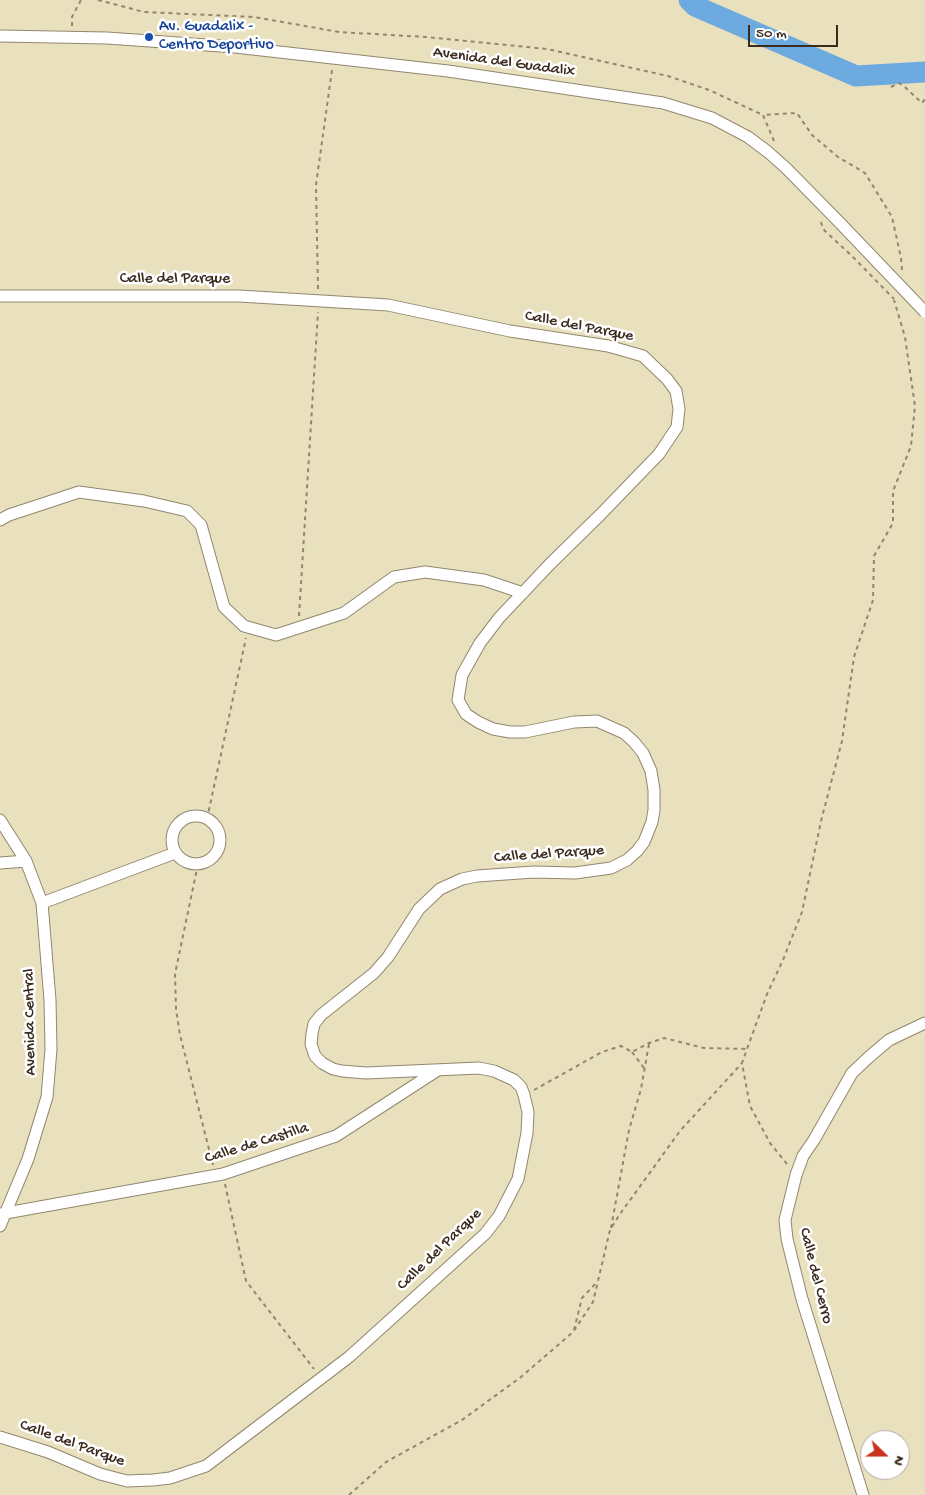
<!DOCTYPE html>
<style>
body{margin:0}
#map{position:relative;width:925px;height:1495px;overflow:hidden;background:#e9e1be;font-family:"Gochi Hand",sans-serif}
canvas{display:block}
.north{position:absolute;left:860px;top:1430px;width:50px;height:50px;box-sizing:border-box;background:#fff;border:1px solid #b1aaa5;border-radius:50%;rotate:112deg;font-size:14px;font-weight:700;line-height:20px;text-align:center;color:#3b2a1e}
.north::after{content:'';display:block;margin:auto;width:18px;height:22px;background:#c8321e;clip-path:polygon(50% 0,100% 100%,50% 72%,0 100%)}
.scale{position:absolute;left:748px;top:25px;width:90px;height:22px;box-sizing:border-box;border:2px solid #3b2a1e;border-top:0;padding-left:6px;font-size:15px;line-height:18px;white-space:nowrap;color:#3b2a1e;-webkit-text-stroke:4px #fff;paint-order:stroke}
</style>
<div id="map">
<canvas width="925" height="1495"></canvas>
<div class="north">N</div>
<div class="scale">50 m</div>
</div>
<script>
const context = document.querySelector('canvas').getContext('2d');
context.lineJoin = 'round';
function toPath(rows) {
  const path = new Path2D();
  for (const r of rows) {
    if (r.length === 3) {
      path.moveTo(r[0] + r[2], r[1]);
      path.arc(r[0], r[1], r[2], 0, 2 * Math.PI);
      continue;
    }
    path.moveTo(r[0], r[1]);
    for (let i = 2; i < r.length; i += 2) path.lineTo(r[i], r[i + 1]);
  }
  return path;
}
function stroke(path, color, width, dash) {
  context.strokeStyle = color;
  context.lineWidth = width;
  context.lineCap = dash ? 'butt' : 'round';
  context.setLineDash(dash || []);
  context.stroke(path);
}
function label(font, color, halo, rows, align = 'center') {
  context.font = font + ' "Gochi Hand",sans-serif';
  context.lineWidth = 5;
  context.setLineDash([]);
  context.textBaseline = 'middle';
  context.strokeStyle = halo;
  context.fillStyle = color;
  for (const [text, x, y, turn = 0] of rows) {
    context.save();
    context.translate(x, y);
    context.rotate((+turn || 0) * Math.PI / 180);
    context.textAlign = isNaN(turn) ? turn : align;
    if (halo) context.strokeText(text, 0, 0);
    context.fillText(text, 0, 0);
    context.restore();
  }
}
const river = toPath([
 [689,0,695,6,856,76,925,72]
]);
const path = toPath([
 [98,0,144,12,254,17,339,32,426,37,547,49,668,76,709,90,763,115],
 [72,26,72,17,81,0],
 [891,87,899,83,906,88,922,103,925,99],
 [774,141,763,115,797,113,812,135,838,157,865,173,892,217,901,258,902,270],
 [821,222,823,229,854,258,894,299],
 [318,289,316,185,332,70],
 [299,616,318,312],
 [207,819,246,638],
 [198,864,175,974,176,1009,180,1035,213,1165],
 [632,1052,644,1068],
 [534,1090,602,1052,621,1046,632,1052,649,1043,664,1038,704,1048,747,1049],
 [787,1164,770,1143,750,1106,742,1063,767,994,783,960,802,912,821,821,842,741,854,657,873,600,874,556,893,523,893,491,911,446,915,406,905,337,894,300],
 [225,1184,246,1281,314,1369],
 [611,1228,629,1130,641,1089,649,1044],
 [574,1330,582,1298,597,1282],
 [349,1495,386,1462,462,1420,521,1377,573,1332,593,1302,610,1230,620,1214,680,1131,742,1063]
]);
const street = toPath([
 [0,36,107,38,235,47,448,71,663,103,712,118,748,137,768,152,786,168,841,224],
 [0,296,239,296,388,305,510,331,608,346,643,356,667,379,676,391,679,409,677,427,659,454,600,515,550,564,499,618,480,643,462,675,458,700,466,714,478,722,493,729,510,732,525,732,574,722,597,721,624,733,634,742,643,753,651,771,654,790,654,810,652,822,644,842,637,851,627,860,611,868,575,873,534,872,477,876,462,879,440,889,419,909,388,957,374,973,321,1015,314,1024,312,1034,311,1044,315,1056,322,1063,333,1069,342,1071,366,1073,479,1068,494,1071,514,1080,521,1087,524,1095,528,1112,527,1133,518,1179,499,1216,485,1234,349,1357,206,1466,170,1478,153,1480,127,1481,100,1474,48,1452,0,1437],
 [0,520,9,515,79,492,144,501,187,511,201,525,224,607,244,626,276,635,344,613,394,577,425,572,484,580,523,593],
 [196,840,24],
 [0,820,26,861,42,903,50,1000,51,1049,47,1097,28,1159,0,1226],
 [0,863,26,861],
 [42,903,175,853],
 [0,1214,223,1174,336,1136,438,1070],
 [863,1495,802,1299,787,1239,785,1220,796,1175,803,1156,814,1140,852,1073,869,1057,889,1040,925,1023]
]);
const streetBridge = toPath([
 [841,224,925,312]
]);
const markers = [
 [149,37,5,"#1a4fb4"]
];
const transitNames = [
 ["Av. Guadalix -",159,28],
 ["Centro Deportivo",159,46]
];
const streetNames = [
 ["Avenida del Guadalix",504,63,8],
 ["Calle del Parque",175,280],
 ["Calle del Parque",579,327,11],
 ["Calle del Parque",549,855,-4],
 ["Avenida Central",31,1022,-91],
 ["Calle de Castilla",257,1144,-17],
 ["Calle del Parque",440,1250,-44],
 ["Calle del Cerro",815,1276,76],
 ["Calle del Parque",72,1444,20]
];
stroke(river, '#6daadf', 21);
stroke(street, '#92866e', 13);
stroke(path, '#92866e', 2, [4, 4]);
stroke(street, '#fff', 11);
stroke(streetBridge, '#92866e', 13, []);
stroke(streetBridge, '#fff', 11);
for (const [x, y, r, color] of markers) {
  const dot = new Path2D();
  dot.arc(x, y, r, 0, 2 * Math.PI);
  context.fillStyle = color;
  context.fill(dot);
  stroke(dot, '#fff', 2);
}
label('16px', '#164399', '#fff', transitNames, 'left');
label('16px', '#3b2a1e', '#fff', streetNames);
</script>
